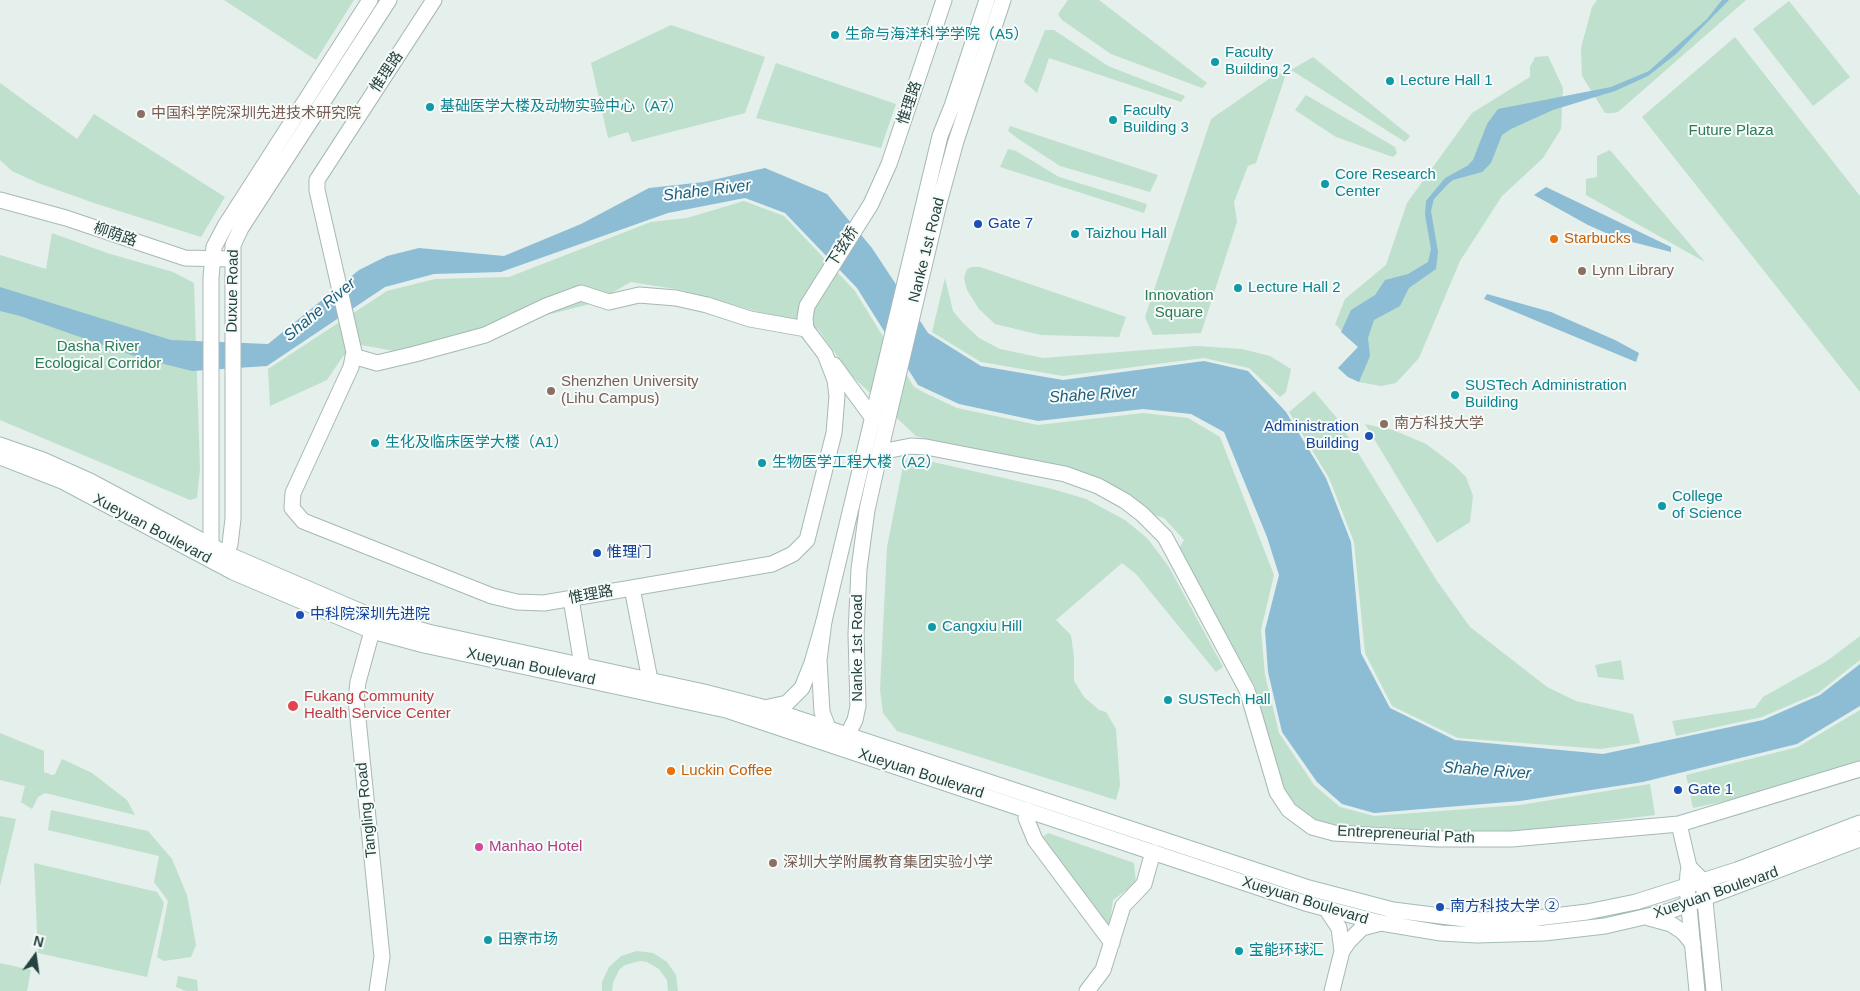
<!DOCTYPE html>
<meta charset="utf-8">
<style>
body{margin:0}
#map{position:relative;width:1860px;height:991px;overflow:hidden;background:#e5efec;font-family:Arial,sans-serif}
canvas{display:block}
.north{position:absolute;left:10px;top:931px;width:50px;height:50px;-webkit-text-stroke:4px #f6fbf9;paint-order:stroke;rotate:14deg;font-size:14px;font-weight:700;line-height:20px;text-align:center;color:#24423f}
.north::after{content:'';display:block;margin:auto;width:18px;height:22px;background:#24423f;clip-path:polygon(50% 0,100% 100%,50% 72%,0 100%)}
</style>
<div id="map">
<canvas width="1860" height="991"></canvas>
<div class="north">N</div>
</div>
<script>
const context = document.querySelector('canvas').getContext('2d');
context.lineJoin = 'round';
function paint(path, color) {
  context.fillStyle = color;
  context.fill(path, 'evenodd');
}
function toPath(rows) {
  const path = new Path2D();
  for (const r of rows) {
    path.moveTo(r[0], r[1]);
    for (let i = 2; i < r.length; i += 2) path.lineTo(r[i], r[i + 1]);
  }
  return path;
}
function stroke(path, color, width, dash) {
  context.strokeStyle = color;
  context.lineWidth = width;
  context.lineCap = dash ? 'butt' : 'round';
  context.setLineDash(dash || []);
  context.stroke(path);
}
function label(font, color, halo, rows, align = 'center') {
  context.font = font + ' Arial,"Noto Sans SC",sans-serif';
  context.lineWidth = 4;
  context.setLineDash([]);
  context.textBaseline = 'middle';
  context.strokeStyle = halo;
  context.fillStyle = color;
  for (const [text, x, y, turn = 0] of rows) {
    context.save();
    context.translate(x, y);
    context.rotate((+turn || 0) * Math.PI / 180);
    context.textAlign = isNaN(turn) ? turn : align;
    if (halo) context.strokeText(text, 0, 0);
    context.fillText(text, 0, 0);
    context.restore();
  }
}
const green = toPath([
 [224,0,354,0,316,60],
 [1068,0,1099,0,1207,83,1202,88,1111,54,1062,20,1058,14],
 [1597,0,1746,0,1618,112,1613,113,1605,113,1582,76,1581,48,1592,7],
 [1789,1,1850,77,1813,106,1753,29],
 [671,25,765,57,745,113,632,142,628,132,608,138,591,63],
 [1045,30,1054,30,1108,66,1185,96,1181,102,1049,58,1037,93,1024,82],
 [1735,37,1860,196,1860,392,1642,117],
 [1548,56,1563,88,1561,129,1543,158,1502,196,1460,261,1419,358,1396,383,1381,386,1359,382,1348,377,1338,368,1358,347,1335,324,1345,299,1386,265,1407,203,1472,113,1530,77,1530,67,1535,57],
 [1313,57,1410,136,1405,142,1291,70],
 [776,63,896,104,881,148,756,118],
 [1279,72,1285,77,1256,163,1248,166,1234,202,1237,222,1201,333,1153,335,1145,317,1211,119],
 [0,83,77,139,94,114,225,197,201,237,94,203,38,183,12,171,0,160],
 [1306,95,1395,147,1397,153,1393,157,1336,137,1295,110],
 [1010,126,1158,175,1150,192,1060,166,1020,140,1008,131],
 [1008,149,1016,151,1059,177,1147,204,1144,213,1000,167],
 [1610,150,1621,163,1705,262,1586,195,1586,179,1597,177,1597,156],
 [744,201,784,216,855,291,914,387,925,393,957,408,1038,425,1143,413,1188,418,1220,437,1274,575,1261,630,1265,675,1279,733,1314,785,1340,807,1374,816,1520,805,1650,784,1655,815,1510,833,1437,834,1334,829,1302,815,1282,791,1255,686,1178,550,1184,540,1164,518,1144,512,1127,498,916,436,850,374,818,329,681,290,631,282,594,303,400,352,361,345,343,356,327,380,270,406,268,369,387,291,435,279,509,277,651,222,687,218],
 [52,233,107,253,173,272,194,283,200,469,197,498,190,500,0,420,0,255,46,269],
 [972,267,980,267,1126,317,1119,337,1041,335,995,324,979,309,967,290,964,278,967,269],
 [945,278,953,311,963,323,979,338,1000,349,1043,358,1197,346,1242,349,1270,356,1291,369,1286,392,1280,397,1249,368,1204,358,1063,376,981,362,932,332],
 [1314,391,1336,417,1437,581,1470,627,1547,687,1576,701,1633,714,1640,743,1601,749,1458,738,1392,706,1365,653,1354,542,1329,478,1289,412],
 [1365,424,1393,430,1426,444,1454,465,1466,477,1473,496,1470,522,1437,543],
 [911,457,1052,489,1086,499,1125,520,1147,538,1169,567,1223,667,1216,672,1136,574,1122,563,1056,620,1071,635,1074,658,1074,681,1084,697,1099,710,1106,712,1116,729,1120,785,1116,800,897,731,883,713,880,690,887,547,904,461],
 [1860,636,1860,660,1818,693,1762,717,1676,736,1672,721,1755,708,1763,697,1827,661],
 [1621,660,1624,680,1598,677,1595,665],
 [1860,710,1860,763,1804,784,1693,808,1686,775,1798,747],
 [0,733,44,751,44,772,52,775,55,774,62,759,92,773,127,800,135,815,45,793,38,797,32,809,21,802,25,786,0,780],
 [51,810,148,831,172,859,187,895,196,945,191,957,164,961,157,957,168,901,154,882,159,856,48,830],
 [0,816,16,819,0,886],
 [1048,833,1134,863,1136,883,1113,900,1109,928,1041,838],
 [34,863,157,892,164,903,147,977,38,953],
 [637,951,653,953,667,962,676,975,678,991,668,991,667,980,659,969,647,962,640,961,625,965,619,970,613,983,612,991,602,991,602,982,609,967,621,956],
 [0,963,31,970,27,991,0,991],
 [178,976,197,980,198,991,186,991,176,987]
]);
const water = toPath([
 [1722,0,1729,0,1676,54,1648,76,1615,91,1553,110,1511,129,1502,135,1491,163,1482,172,1453,180,1448,184,1434,199,1431,211,1438,252,1436,269,1409,288,1400,306,1374,320,1368,338,1370,356,1359,382,1348,377,1338,368,1358,347,1341,332,1351,310,1375,295,1385,280,1408,274,1428,262,1431,249,1425,215,1426,201,1445,178,1467,166,1473,160,1487,124,1498,109,1611,87,1649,71,1707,19],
 [765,168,827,194,872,248,928,333,981,366,1063,380,1204,361,1248,371,1286,412,1326,478,1351,542,1361,653,1390,708,1455,740,1603,754,1763,720,1820,695,1860,664,1860,706,1797,744,1643,782,1520,801,1374,813,1342,804,1317,782,1282,732,1268,672,1265,630,1279,575,1267,537,1224,432,1191,414,1143,409,1038,421,959,404,918,385,857,288,785,213,745,198,668,213,501,272,434,274,385,287,267,366,192,371,140,358,20,316,0,311,0,287,171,340,268,344,359,270,387,256,419,248,504,256,581,224,649,188,704,182],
 [1546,187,1671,247,1671,252,1617,238,1588,225,1534,195],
 [1487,294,1551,312,1615,340,1639,353,1636,362,1484,299]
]);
const minor = toPath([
 [434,0,317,180,317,190,354,352,351,367,293,493,292,508,303,521,492,596,517,602,544,603,772,564,793,554,807,540,834,433,837,396,835,380,825,354,806,329,805,318,807,306,871,204,889,164,944,0],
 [0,200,66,218,185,258,231,259],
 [353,356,377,363,415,354,485,335,546,306,581,293,609,302,639,295,676,298,707,305,750,319,806,329],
 [834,365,872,417],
 [880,452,911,446,926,447,1065,474,1098,486,1125,501,1142,514,1165,537,1247,690,1277,792,1289,810,1312,827,1334,833,1437,839,1512,839,1679,824,1860,769],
 [632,588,650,680],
 [571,599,582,665],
 [372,631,358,682,356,699,382,957,377,991],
 [1027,810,1026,818,1035,840,1112,943],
 [1679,824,1689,867],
 [1327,910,1339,928,1342,951],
 [1087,991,1103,970,1123,906,1144,884,1153,852],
 [1332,991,1342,951,1348,942,1362,928,1381,923]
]);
const tertiary = toPath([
 [987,0,952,106,940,136,824,621,819,660,822,712,835,746,848,734,855,720,858,706,856,634,859,569,867,510,880,452,939,203,956,141,1003,0],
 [211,556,211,277,214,247,225,226,370,0],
 [223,564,230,544,233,519,233,245,241,228,389,0],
 [1689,867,1703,881,1714,991],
 [1688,873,1687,887,1697,991]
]);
const secondary = toPath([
 [0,445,43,460,90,481,227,554,371,616,428,632,704,692,766,708,1309,888,1393,910,1473,920,1529,919,1587,912,1636,902,1737,870,1860,823],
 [0,457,62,481,233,572,372,631,424,645,726,710,1305,903,1381,923,1441,933,1477,935,1544,933,1605,926,1670,911,1860,839],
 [769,707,787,703,802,688,812,663,824,621],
 [1649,918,1671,924,1683,932,1693,944]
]);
const markers = [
 [835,35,5,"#0f9aa8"],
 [1215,62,5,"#0f9aa8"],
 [1390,81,5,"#0f9aa8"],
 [430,107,5,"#0f9aa8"],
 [141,114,5,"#8d6e63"],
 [1113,120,5,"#0f9aa8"],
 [1325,184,5,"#0f9aa8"],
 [978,224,5,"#1a4fb4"],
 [1075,234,5,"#0f9aa8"],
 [1554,239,5,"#e8710a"],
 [1582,271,5,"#8d6e63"],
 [1238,288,5,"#0f9aa8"],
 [551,391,5,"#8d6e63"],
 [1455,395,5,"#0f9aa8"],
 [1384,424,5,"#8d6e63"],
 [1369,436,5,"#1a4fb4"],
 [375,443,5,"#0f9aa8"],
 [762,463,5,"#0f9aa8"],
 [1662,506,5,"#0f9aa8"],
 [597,553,5,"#1a4fb4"],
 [300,615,5,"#1a4fb4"],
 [932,627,5,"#0f9aa8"],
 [1168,700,5,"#0f9aa8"],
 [293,706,6,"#e0444e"],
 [671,771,5,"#e8710a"],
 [1678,790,5,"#1a4fb4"],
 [479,847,5,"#d1479c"],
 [773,863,5,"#8d6e63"],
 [1440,907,5,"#1a4fb4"],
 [488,940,5,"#0f9aa8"],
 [1239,951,5,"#0f9aa8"]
];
const cultureNames = [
 ["生命与海洋科学学院（A5）",845,35],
 ["Faculty",1225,53],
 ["Building 2",1225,70],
 ["Lecture Hall 1",1400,81],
 ["基础医学大楼及动物实验中心（A7）",440,107],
 ["Faculty",1123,111],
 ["Building 3",1123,128],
 ["Core Research",1335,175],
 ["Center",1335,192],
 ["Taizhou Hall",1085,234],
 ["Lecture Hall 2",1248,288],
 ["SUSTech Administration",1465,386],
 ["Building",1465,403],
 ["生化及临床医学大楼（A1）",385,443],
 ["生物医学工程大楼（A2）",772,463],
 ["College",1672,497],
 ["of Science",1672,514],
 ["Cangxiu Hill",942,627],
 ["SUSTech Hall",1178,700],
 ["田寮市场",498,940],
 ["宝能环球汇",1249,951]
];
const streetNames = [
 ["惟理路",387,72,-56],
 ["惟理路",910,103,-71],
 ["柳荫路",115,235,19],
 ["下弦桥",843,247,-57],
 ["Nanke 1st Road",927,250,-76],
 ["Duxue Road",233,291,-89],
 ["Xueyuan Boulevard",152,529,28],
 ["惟理路",591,595,-10],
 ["Nanke 1st Road",858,648,-90],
 ["Xueyuan Boulevard",531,667,12],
 ["Xueyuan Boulevard",921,774,18],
 ["Tangling Road",367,810,-96],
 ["Entrepreneurial Path",1406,835,3],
 ["Xueyuan Boulevard",1716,893,-19],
 ["Xueyuan Boulevard",1305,901,17]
];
const educationNames = [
 ["中国科学院深圳先进技术研究院",151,114],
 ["Lynn Library",1592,271],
 ["Shenzhen University",561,382],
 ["(Lihu Campus)",561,399],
 ["南方科技大学",1394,424],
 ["深圳大学附属教育集团实验小学",783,863]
];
const parkNames = [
 ["Future Plaza",1731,131],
 ["Innovation",1179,296],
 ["Square",1179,313],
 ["Dasha River",98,347],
 ["Ecological Corridor",98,364]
];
const transitNames = [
 ["Gate 7",988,224],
 ["Administration",1359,427,"right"],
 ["Building",1359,444,"right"],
 ["惟理门",607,553],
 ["中科院深圳先进院",310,615],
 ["Gate 1",1688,790],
 ["南方科技大学 ②",1450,907]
];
const foodNames = [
 ["Starbucks",1564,239],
 ["Luckin Coffee",681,771]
];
const healthNames = [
 ["Fukang Community",304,697],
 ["Health Service Center",304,714]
];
const hotelNames = [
 ["Manhao Hotel",489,847]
];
const waterNames = [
 ["Shahe River",707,191,-7],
 ["Shahe River",320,310,-40],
 ["Shahe River",1093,395,-4],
 ["Shahe River",1487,771,4]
];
paint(green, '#bee0cd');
paint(water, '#8dbdd4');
stroke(minor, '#a7b8b5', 17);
stroke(tertiary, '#a7b8b5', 17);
stroke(secondary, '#a3bbb7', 17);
stroke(minor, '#fff', 15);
stroke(tertiary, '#fff', 15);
stroke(secondary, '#fff', 15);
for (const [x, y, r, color] of markers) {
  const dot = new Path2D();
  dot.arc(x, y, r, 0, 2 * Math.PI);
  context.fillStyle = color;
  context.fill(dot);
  stroke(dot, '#f6fbf9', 2);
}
label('15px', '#0d838f', '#f6fbf9', cultureNames, 'left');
label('15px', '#24423f', '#f6fbf9', streetNames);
label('15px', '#785e54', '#f6fbf9', educationNames, 'left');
label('15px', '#2c7a58', '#f6fbf9', parkNames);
label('15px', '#164399', '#f6fbf9', transitNames, 'left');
label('15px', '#c56008', '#f6fbf9', foodNames, 'left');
label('15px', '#be3a42', '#f6fbf9', healthNames, 'left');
label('15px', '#b23c85', '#f6fbf9', hotelNames, 'left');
label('italic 16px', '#1b5e80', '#f6fbf9', waterNames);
</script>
